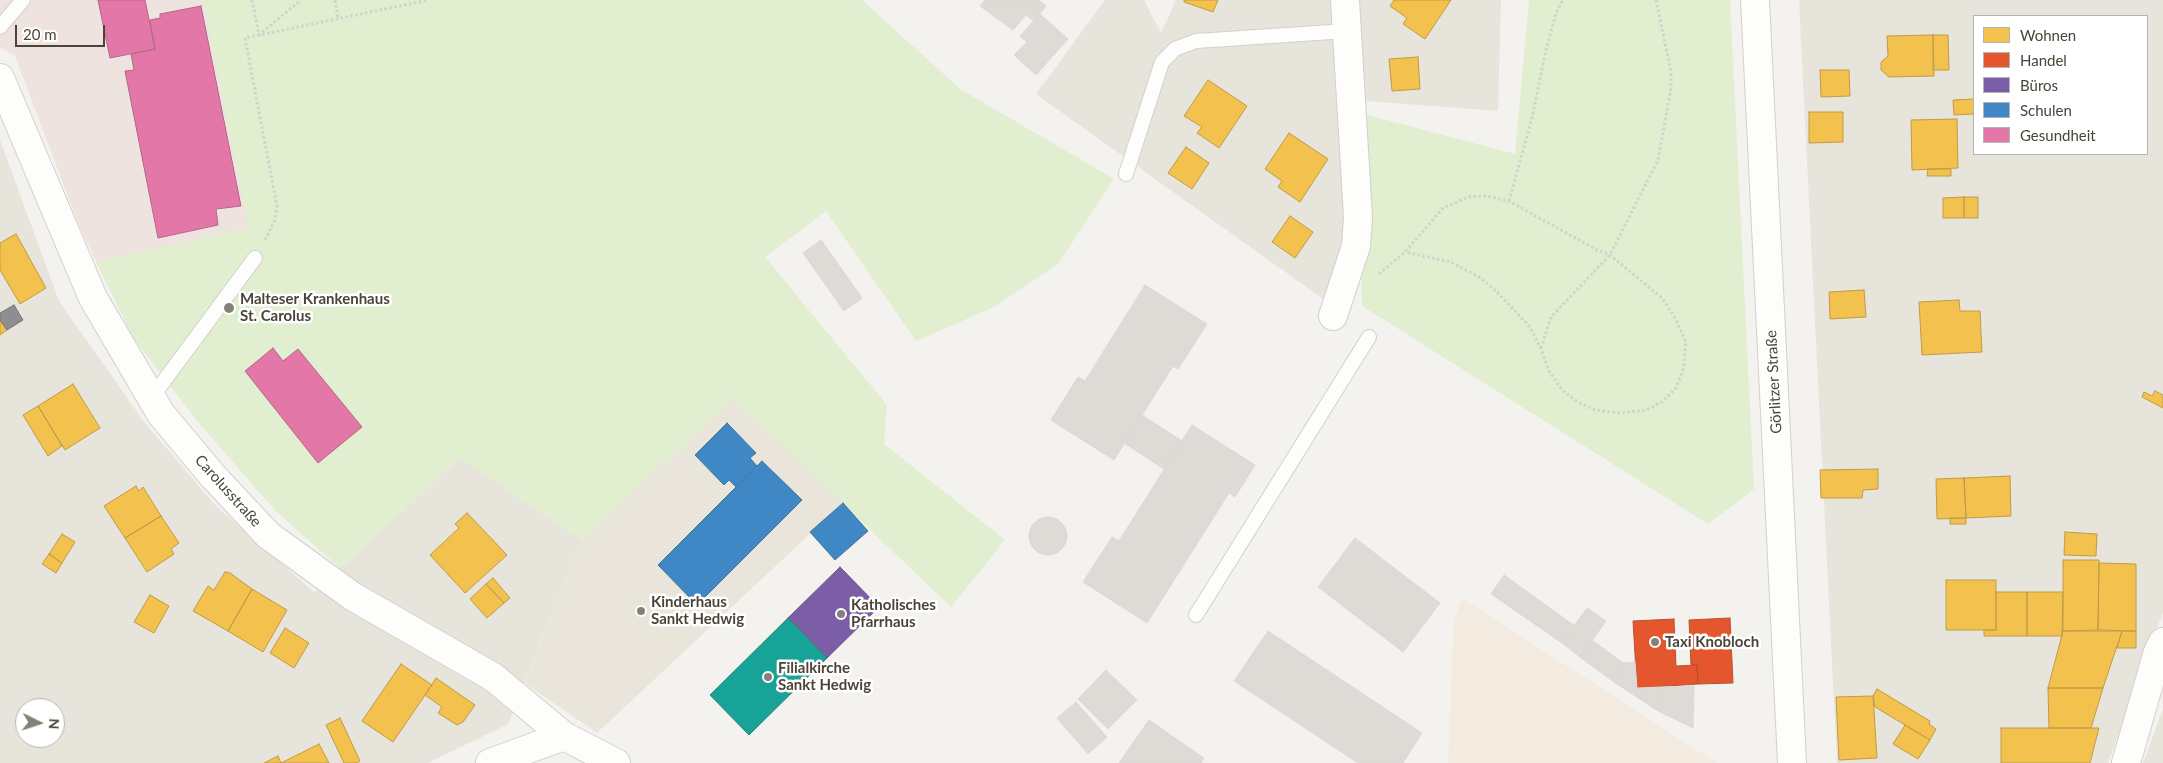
<!DOCTYPE html>
<meta charset="utf-8">
<style>
body{margin:0}
#map{position:relative;width:2163px;height:763px;overflow:hidden;background:#f4f2ee;font-family:Lato,sans-serif}
canvas{display:block}
.legend{position:absolute;left:1973px;top:15px;width:175px;height:140px;box-sizing:border-box;background:#fff;border:1px solid #b7b4b0;margin:0;padding:6px 9px;list-style:none;font-size:15px;color:#4b4439}
.legend li{display:flex;align-items:center;gap:10px;height:25px}
.legend b{width:25px;border:1px solid #b7b4b0}
.north{position:absolute;left:15px;top:698px;width:50px;height:50px;box-sizing:border-box;background:#fff;border:1px solid #b7b4b0;border-radius:50%;rotate:94deg;font-size:14px;font-weight:700;line-height:20px;text-align:center;color:#4b4439}
.north::after{content:'';display:block;margin:auto;width:18px;height:22px;background:#868178;clip-path:polygon(50% 0,100% 100%,50% 72%,0 100%)}
.scale{position:absolute;left:15px;top:25px;width:90px;height:22px;box-sizing:border-box;border:2px solid #4b4439;border-top:0;padding-left:6px;font-size:15px;line-height:18px;white-space:nowrap;color:#4b4439;-webkit-text-stroke:4px #fff;paint-order:stroke}
</style>
<div id="map">
<canvas width="2163" height="763"></canvas>
<ul class="legend">
<li><b style="height:14px;background:#f2c14e"></b>Wohnen</li>
<li><b style="height:14px;background:#e4572e"></b>Handel</li>
<li><b style="height:14px;background:#7b5ea7"></b>Büros</li>
<li><b style="height:14px;background:#3f88c5"></b>Schulen</li>
<li><b style="height:14px;background:#e377a8"></b>Gesundheit</li>
</ul>
<div class="north">N</div>
<div class="scale">20 m</div>
</div>
<script>
const context = document.querySelector('canvas').getContext('2d');
context.lineJoin = 'round';
function paint(path, color) {
  context.fillStyle = color;
  context.fill(path, 'evenodd');
}
function toPath(rows) {
  const path = new Path2D();
  for (const r of rows) {
    if (r.length === 3) {
      path.moveTo(r[0] + r[2], r[1]);
      path.arc(r[0], r[1], r[2], 0, 2 * Math.PI);
      continue;
    }
    path.moveTo(r[0], r[1]);
    for (let i = 2; i < r.length; i += 2) path.lineTo(r[i], r[i + 1]);
  }
  return path;
}
function stroke(path, color, width, dash) {
  context.strokeStyle = color;
  context.lineWidth = width;
  context.lineCap = dash ? 'butt' : 'round';
  context.setLineDash(dash || []);
  context.stroke(path);
}
function label(font, color, halo, rows, align = 'center') {
  context.font = font + ' Lato,sans-serif';
  context.lineWidth = 5;
  context.setLineDash([]);
  context.textBaseline = 'middle';
  context.strokeStyle = halo;
  context.fillStyle = color;
  for (const [text, x, y, turn = 0] of rows) {
    context.save();
    context.translate(x, y);
    context.rotate((+turn || 0) * Math.PI / 180);
    context.textAlign = isNaN(turn) ? turn : align;
    if (halo) context.strokeText(text, 0, 0);
    context.fillText(text, 0, 0);
    context.restore();
  }
}
const residential = toPath([
 [1105,0,1144,0,1161,33,1176,0,1501,0,1498,111,1354,100,1354,239,1333,306,1036,94],
 [1799,0,2163,0,2163,612,2108,763,1837,763],
 [1974,16,2147,16,2147,154,1974,154],
 [0,140,59,301,144,422,216,506,314,592,460,458,582,540,508,724,428,763,0,763],
 [25,708,55,708,55,738,25,738],
 [2163,709,2163,763,2143,763]
]);
const commercial = toPath([
 [1463,599,1717,763,1448,763,1454,618]
]);
const education = toPath([
 [733,399,843,503,597,733,525,683,582,540]
]);
const medical = toPath([
 [0,0,491,0,340,568,276,511,200,424,134,339,79,226,15,56,0,47]
]);
const green = toPath([
 [203,0,862,0,960,89,1114,179,1058,264,994,307,916,341,826,211,765,257,887,405,884,444,1005,540,951,607,733,399,582,540,460,458,340,568,276,511,200,424,134,339,96,262,248,227],
 [1529,0,1730,0,1754,489,1708,524,1362,306,1360,113,1515,154]
]);
const homes = toPath([
 [1184,0,1218,0,1213,12,1184,2,1184,0],
 [1394,0,1451,0,1425,39,1403,24,1407,18,1390,6,1394,0],
 [1933,35,1934,76,1889,77,1881,70,1881,62,1888,56,1887,36,1933,35],
 [1933,35,1948,35,1949,70,1933,70,1933,35],
 [1418,57,1420,89,1392,91,1389,59,1418,57],
 [1820,70,1849,70,1850,96,1821,97,1820,70],
 [1208,80,1247,106,1219,148,1197,133,1202,127,1184,116,1208,80],
 [1974,99,1974,114,1954,115,1953,100,1974,99],
 [1809,112,1843,112,1843,142,1809,143,1809,112],
 [1957,119,1958,168,1912,170,1911,120,1957,119],
 [1289,133,1328,159,1300,202,1278,187,1282,181,1265,169,1289,133],
 [1186,147,1209,163,1192,189,1168,173,1186,147],
 [1928,169,1951,169,1951,176,1927,176,1928,169],
 [1964,197,1964,218,1943,218,1943,198,1964,197],
 [1964,197,1978,197,1978,218,1964,218,1964,197],
 [1290,216,1313,232,1295,258,1272,242,1290,216],
 [16,234,46,288,20,304,0,270,0,243,16,234],
 [1864,290,1866,317,1830,319,1829,292,1864,290],
 [1959,300,1960,311,1980,311,1982,352,1922,355,1919,302,1959,300],
 [0,320,7,330,0,335,0,320],
 [73,384,100,428,65,450,38,406,73,384],
 [2155,391,2163,395,2163,408,2142,397,2144,392,2152,396,2155,391],
 [38,406,62,446,48,456,23,415,38,406],
 [1878,469,1878,489,1863,490,1862,498,1821,498,1820,470,1878,469],
 [2010,476,2011,516,1966,518,1964,478,2010,476],
 [1964,478,1966,518,1937,519,1936,479,1964,478],
 [136,486,139,491,143,487,161,516,125,538,104,506,136,486],
 [467,513,507,555,465,593,430,555,459,528,455,524,467,513],
 [161,516,179,543,171,549,174,554,147,572,125,538,161,516],
 [1950,518,1966,518,1966,524,1950,524,1950,518],
 [2065,532,2097,534,2096,556,2064,555,2065,532],
 [62,534,75,542,62,563,49,554,62,534],
 [49,554,62,563,56,573,42,564,49,554],
 [2063,560,2099,560,2098,630,2063,631,2063,560],
 [2099,563,2136,564,2136,631,2098,630,2099,563],
 [225,572,230,573,252,589,228,631,193,611,208,586,214,590,225,572],
 [493,578,510,598,504,603,486,584,493,578],
 [1946,580,1996,580,1996,630,1946,630,1946,580],
 [486,584,504,603,487,618,470,599,486,584],
 [252,589,287,610,263,652,228,631,252,589],
 [1996,592,2027,592,2027,636,1984,636,1984,630,1996,630,1996,592],
 [2027,592,2063,592,2062,636,2027,636,2027,592],
 [150,595,169,606,154,633,134,622,150,595],
 [285,628,309,643,294,668,270,653,285,628],
 [2063,631,2122,631,2103,688,2048,688,2063,631],
 [2122,631,2136,631,2136,648,2117,648,2122,631],
 [401,664,432,685,393,742,362,721,401,664],
 [436,678,475,705,463,722,457,725,438,713,442,707,425,695,436,678],
 [2048,688,2103,688,2091,728,2049,728,2048,688],
 [1877,689,1930,721,1929,724,1936,729,1930,740,1875,707,1873,696,1877,689],
 [1873,696,1877,758,1839,760,1836,697,1873,696],
 [340,718,360,761,357,763,344,763,326,725,340,718],
 [1905,725,1930,740,1918,759,1893,744,1905,725],
 [2001,728,2099,728,2090,763,2001,763,2001,728],
 [319,744,329,763,281,763,319,744],
 [278,756,281,763,264,763,278,756]
]);
const shops = toPath([
 [1730,618,1733,683,1698,684,1697,665,1691,665,1689,620,1730,618],
 [1674,619,1676,666,1697,665,1698,684,1637,688,1633,621,1674,619]
]);
const offices = toPath([
 [840,567,879,607,827,658,788,618,840,567]
]);
const schools = toPath([
 [727,423,756,453,750,458,757,466,736,487,729,480,724,485,695,455,727,423],
 [762,461,802,500,697,605,658,565,762,461],
 [843,503,868,531,835,560,810,532,843,503]
]);
const health = toPath([
 [98,0,145,0,155,49,110,58,98,0],
 [201,6,241,206,216,209,218,225,158,238,125,71,134,70,131,54,155,49,150,20,160,18,160,14,201,6],
 [273,348,283,361,298,349,362,427,318,463,245,371,273,348]
]);
const public = toPath([
 [788,618,827,658,749,735,710,695,788,618]
]);
const industry = toPath([
 [14,305,23,320,7,330,0,320,0,313,14,305]
]);
const building = toPath([
 [985,0,1039,0,1046,6,1034,21,1026,15,1013,30,980,6,985,0],
 [1040,14,1068,39,1036,75,1014,55,1027,42,1020,36,1040,14],
 [821,240,862,298,844,311,803,253,821,240],
 [1145,285,1207,324,1178,369,1173,366,1114,460,1051,420,1078,377,1085,381,1145,285],
 [1142,415,1182,441,1164,469,1124,443,1142,415],
 [1192,425,1255,465,1235,497,1229,493,1147,623,1083,582,1112,537,1119,541,1192,425],
 [1048,536,19],
 [1355,538,1440,603,1403,652,1318,587,1355,538],
 [1504,575,1575,626,1562,643,1491,594,1504,575],
 [1587,608,1606,621,1580,657,1562,643,1587,608],
 [1268,631,1422,733,1403,763,1358,763,1234,681,1268,631],
 [1592,640,1623,663,1611,680,1580,657,1592,640],
 [1635,662,1637,688,1660,687,1658,711,1611,680,1623,663,1635,662],
 [1106,670,1137,700,1108,729,1078,699,1106,670],
 [1694,686,1693,728,1658,711,1660,687,1694,686],
 [1076,702,1107,737,1088,754,1057,718,1076,702],
 [1149,720,1204,758,1201,763,1119,763,1149,720]
]);
const path = toPath([
 [252,0,259,35,301,0],
 [335,0,338,19],
 [1509,201,1532,118,1545,54,1556,13,1563,0],
 [265,240,275,220,277,207,245,38,428,0],
 [1379,274,1405,252,1443,208,1468,197,1486,196,1509,201,1597,250,1610,255,1663,299,1675,318,1686,342,1683,370,1676,388,1662,402,1646,410,1620,413,1595,410,1578,402,1562,390,1549,371,1541,349,1530,327,1496,291,1479,277,1451,262,1405,252],
 [1541,348,1551,317,1610,255,1658,160,1671,88,1671,72,1656,0]
]);
const service = toPath([
 [0,27,23,0],
 [1126,174,1162,62,1175,49,1196,41,1347,31],
 [152,397,255,258],
 [1196,615,1369,337]
]);
const minor = toPath([
 [0,78,93,298,161,414,212,475,268,535,352,596,493,677,564,736,616,763],
 [1333,316,1356,246,1358,217,1345,0],
 [490,763,564,736],
 [2126,763,2158,652,2163,642]
]);
const tertiary = toPath([
 [1755,0,1792,763]
]);
const markers = [
 [229,308,6,"#868178"],
 [641,611,5,"#868178"],
 [841,614,5,"#868178"],
 [1655,642,5,"#868178"],
 [768,677,5,"#868178"]
];
const poiNames = [
 ["Malteser Krankenhaus",240,299],
 ["St. Carolus",240,316],
 ["Kinderhaus",651,602],
 ["Sankt Hedwig",651,619],
 ["Katholisches",851,605],
 ["Pfarrhaus",851,622],
 ["Taxi Knobloch",1665,642],
 ["Filialkirche",778,668],
 ["Sankt Hedwig",778,685]
];
const streetNames = [
 ["Görlitzer Straße",1774,382,-93],
 ["Carolusstraße",228,491,48]
];
paint(residential, '#e7e4dc');
paint(commercial, '#f3ebdf');
paint(education, '#eae5da');
paint(medical, '#eee3df');
paint(green, '#e1eecf');
paint(homes, '#f2c14e');
stroke(homes, '#c09c48', 1);
paint(shops, '#e4572e');
stroke(shops, '#b65131', 1);
paint(offices, '#7b5ea7');
stroke(offices, '#6d5686', 1);
paint(schools, '#3f88c5');
stroke(schools, '#43749b', 1);
paint(health, '#e377a8');
stroke(health, '#b56887', 1);
paint(public, '#17a398');
stroke(public, '#27867c', 1);
paint(industry, '#8d8d92');
stroke(industry, '#797777', 1);
paint(building, '#dedbd6');
stroke(building, '#dcd9d4', 1);
stroke(service, '#d2d0cb', 16);
stroke(minor, '#d2d0cb', 30);
stroke(tertiary, '#d2d0cb', 30);
stroke(path, '#d3d2cc', 3, [2.5, 2.5]);
stroke(service, '#fdfdfc', 14);
stroke(minor, '#fdfdfc', 28);
stroke(tertiary, '#fdfdfc', 28);
for (const [x, y, r, color] of markers) {
  const dot = new Path2D();
  dot.arc(x, y, r, 0, 2 * Math.PI);
  context.fillStyle = color;
  context.fill(dot);
  stroke(dot, '#fff', 2);
}
label('bold 15px', '#4b4439', '#fff', poiNames, 'left');
label('15px', '#4b4439', '#fff', streetNames);
</script>
